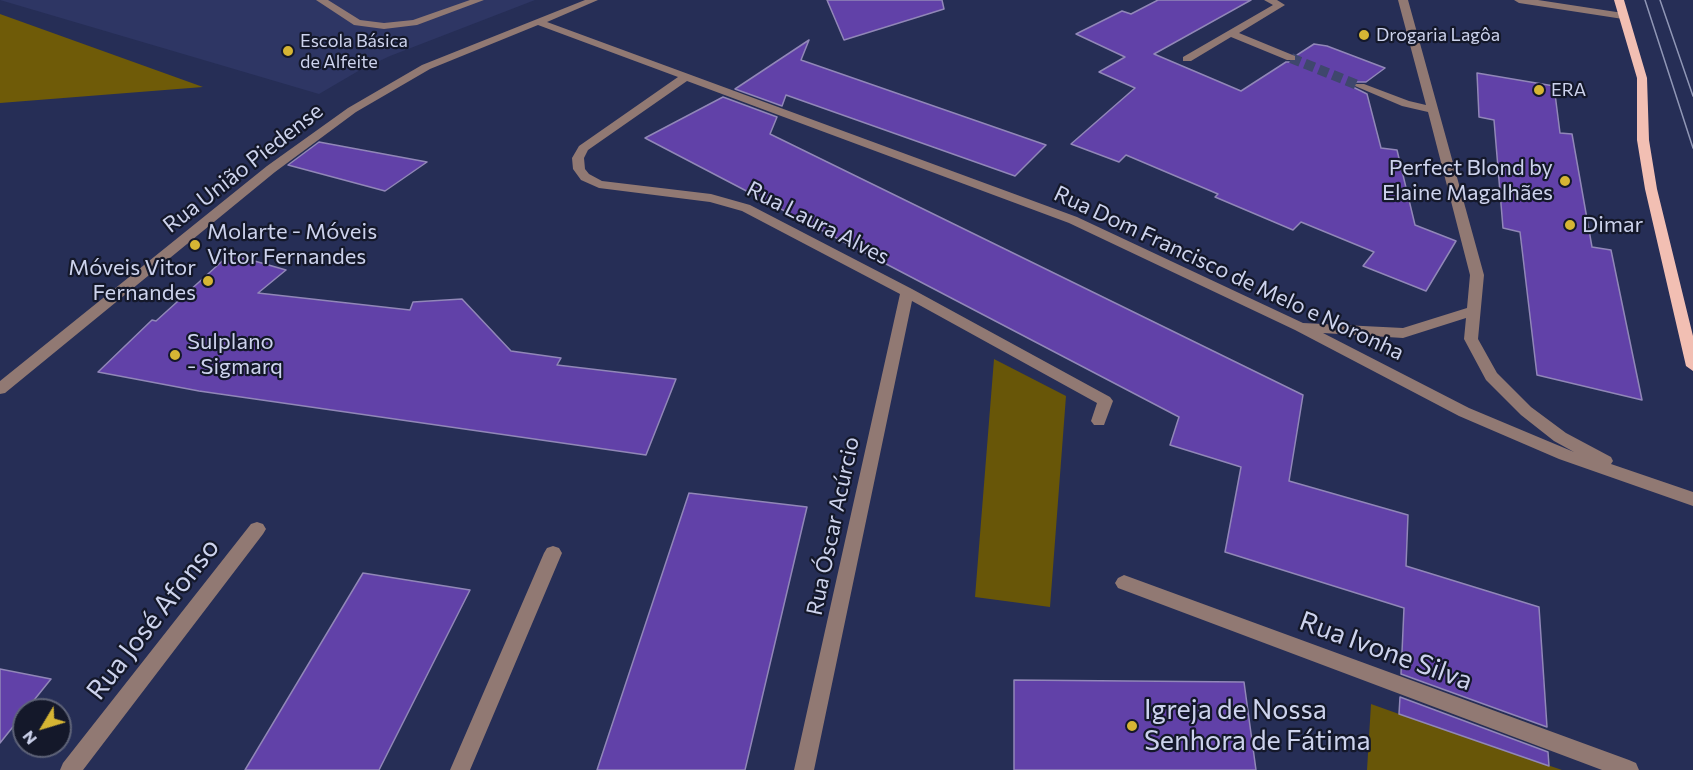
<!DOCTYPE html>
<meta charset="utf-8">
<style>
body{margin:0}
#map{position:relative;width:1693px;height:770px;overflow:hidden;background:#262e56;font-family:Commissioner,sans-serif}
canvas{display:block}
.north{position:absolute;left:12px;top:698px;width:60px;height:60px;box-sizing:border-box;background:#14182a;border:2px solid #5e6378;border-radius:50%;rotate:232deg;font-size:16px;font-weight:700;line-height:24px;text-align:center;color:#cdd3ed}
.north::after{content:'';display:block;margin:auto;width:21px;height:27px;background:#d6b534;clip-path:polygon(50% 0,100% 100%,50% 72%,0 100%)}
</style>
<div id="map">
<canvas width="1693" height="770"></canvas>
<div class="north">N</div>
</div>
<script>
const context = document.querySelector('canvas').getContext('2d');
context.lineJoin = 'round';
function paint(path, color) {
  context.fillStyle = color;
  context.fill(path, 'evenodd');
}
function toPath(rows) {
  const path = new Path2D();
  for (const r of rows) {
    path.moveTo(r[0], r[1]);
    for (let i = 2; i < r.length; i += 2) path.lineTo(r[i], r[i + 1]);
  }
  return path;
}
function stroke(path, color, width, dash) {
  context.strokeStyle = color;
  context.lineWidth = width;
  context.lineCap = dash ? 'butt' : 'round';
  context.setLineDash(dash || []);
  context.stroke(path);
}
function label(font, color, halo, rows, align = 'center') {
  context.font = font + ' Commissioner,sans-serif';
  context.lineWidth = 4.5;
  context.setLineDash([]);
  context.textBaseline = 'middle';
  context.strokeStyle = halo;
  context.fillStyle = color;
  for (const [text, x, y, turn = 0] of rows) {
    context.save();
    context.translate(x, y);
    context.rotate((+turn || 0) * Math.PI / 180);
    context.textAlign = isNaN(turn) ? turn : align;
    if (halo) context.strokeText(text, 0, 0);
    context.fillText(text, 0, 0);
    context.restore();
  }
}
const built = toPath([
 [0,0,535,0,390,56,360,70,319,94]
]);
const green = toPath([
 [994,359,1066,396,1050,607,975,597],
 [1371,704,1399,714,1562,770,1367,770]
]);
const forest = toPath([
 [0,14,203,87,0,103]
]);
const building = toPath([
 [827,0,942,0,944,9,844,40,827,0],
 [1158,0,1251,0,1154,54,1241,91,1286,62,1297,62,1297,55,1314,44,1327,46,1385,68,1366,82,1356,82,1353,87,1367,94,1381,148,1397,150,1415,225,1456,241,1426,291,1363,266,1374,252,1301,222,1293,230,1215,197,1218,194,1126,155,1119,162,1071,144,1135,88,1099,72,1125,57,1076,34,1122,11,1131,14,1158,0],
 [809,40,801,60,1046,145,1015,176,786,95,782,106,735,89,809,40],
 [1477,73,1554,86,1560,133,1572,134,1592,247,1611,250,1642,400,1537,375,1520,232,1503,228,1494,120,1479,117,1477,73],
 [723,97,777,117,770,134,1303,395,1289,481,1408,515,1406,566,1539,607,1547,727,1401,674,1404,608,1225,552,1241,467,1170,445,1179,417,645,138,723,97],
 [319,142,427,162,385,191,288,165,319,142],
 [230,254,286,270,258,293,410,310,413,302,462,299,511,351,561,358,557,365,676,379,646,455,199,391,98,372,152,320,156,321,230,254],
 [689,493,807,507,745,770,597,770,689,493],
 [363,573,470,590,379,770,245,770,363,573],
 [0,669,51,679,26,710,24,710,24,713,0,743,0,669],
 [1014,680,1244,682,1256,770,1014,770,1014,680],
 [1400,697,1548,752,1549,766,1399,714,1400,697]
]);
const minorTunnel = toPath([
 [1291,58,1360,86]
]);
const minor = toPath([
 [316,0,328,0,360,20,384,23,413,20,470,0,484,0,417,25,384,29,354,25,316,0],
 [585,0,598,0,547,22,1077,217,1303,323,1403,328,1467,308,1470,275,1428,112,1402,106,1355,86,1356,84,1364,84,1409,101,1426,105,1398,0,1408,0,1484,275,1478,339,1497,373,1531,407,1566,433,1611,457,1613,461,1611,464,1693,492,1693,506,1559,459,1459,416,1295,330,1069,223,687,81,588,150,584,158,585,169,589,174,602,181,711,194,750,205,912,289,1110,397,1113,401,1104,425,1094,425,1091,421,1097,403,912,301,814,770,794,770,900,294,742,211,710,202,599,188,581,180,573,169,572,158,579,146,678,77,538,25,430,69,356,112,275,172,5,393,0,394,0,381,267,166,348,108,422,65,585,0],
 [1466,318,1464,339,1486,380,1521,415,1554,441,1574,452,1469,408,1323,333,1403,338,1466,318],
 [1264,0,1277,0,1285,5,1239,33,1295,56,1295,60,1287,60,1231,37,1191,61,1183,61,1183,57,1273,5,1264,0],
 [1514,0,1538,0,1623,13,1628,16,1623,19,1519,3,1514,0],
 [257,522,263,524,266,529,263,534,83,770,60,770,63,763,251,524,257,522],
 [553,546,559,548,562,553,470,770,450,770,544,553,547,548,553,546],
 [1124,575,1629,760,1636,763,1639,770,1602,770,1118,588,1115,583,1118,578,1124,575]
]);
const major = toPath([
 [1614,0,1624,0,1647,78,1649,140,1657,189,1693,336,1693,371,1686,366,1645,189,1637,140,1637,78,1614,0]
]);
const tram = toPath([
 [1645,0,1693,148],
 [1660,0,1693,96]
]);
const markers = [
 [1364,35,6,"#d6b534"],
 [288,51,6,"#d6b534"],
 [1539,90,6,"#d6b534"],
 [1565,181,6,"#d6b534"],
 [1570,225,6,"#d6b534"],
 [195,245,6,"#d6b534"],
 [208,281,6,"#d6b534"],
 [175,355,6,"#d6b534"],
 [1132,726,6,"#d6b534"]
];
const farPoinames = [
 ["Drogaria Lagôa",1376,35],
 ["Escola Básica",300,41],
 ["de Alfeite",300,62],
 ["ERA",1551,90]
];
const streetNames = [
 ["Rua União Piedense",243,168,-38],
 ["Rua Laura Alves",818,223,27],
 ["Rua Dom Francisco de Melo e Noronha",1229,273,25],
 ["Rua Óscar Acúrcio",833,526,-78]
];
const poiNames = [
 ["Perfect Blond by",1553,168,"right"],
 ["Elaine Magalhães",1553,193,"right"],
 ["Dimar",1582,225],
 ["Molarte - Móveis",207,232],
 ["Vitor Fernandes",207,257],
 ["Móveis Vitor",196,268,"right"],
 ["Fernandes",196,293,"right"],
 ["Sulplano",187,342],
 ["- Sigmarq",187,367]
];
const nearStreetnames = [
 ["Rua José Afonso",153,619,-52],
 ["Rua Ivone Silva",1386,651,20]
];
const nearPoinames = [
 ["Igreja de Nossa",1144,710],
 ["Senhora de Fátima",1144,741]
];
paint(built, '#2e3664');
paint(green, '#685608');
paint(forest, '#6f5b08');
paint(building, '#6141a8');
stroke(building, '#9187b8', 1.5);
stroke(minorTunnel, '#3f476d', 10, [10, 5]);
paint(minor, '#917973');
paint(major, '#f2bfb3');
stroke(tram, '#9097b6', 1.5);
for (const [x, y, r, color] of markers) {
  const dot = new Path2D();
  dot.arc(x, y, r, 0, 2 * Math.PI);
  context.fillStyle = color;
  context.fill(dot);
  stroke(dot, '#14182a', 2);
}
label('18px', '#cdd3ed', '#14182a', farPoinames, 'left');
label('22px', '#cdd3ed', '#14182a', streetNames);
label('22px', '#cdd3ed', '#14182a', poiNames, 'left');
label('27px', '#cdd3ed', '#14182a', nearStreetnames);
label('27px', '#cdd3ed', '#14182a', nearPoinames, 'left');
</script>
